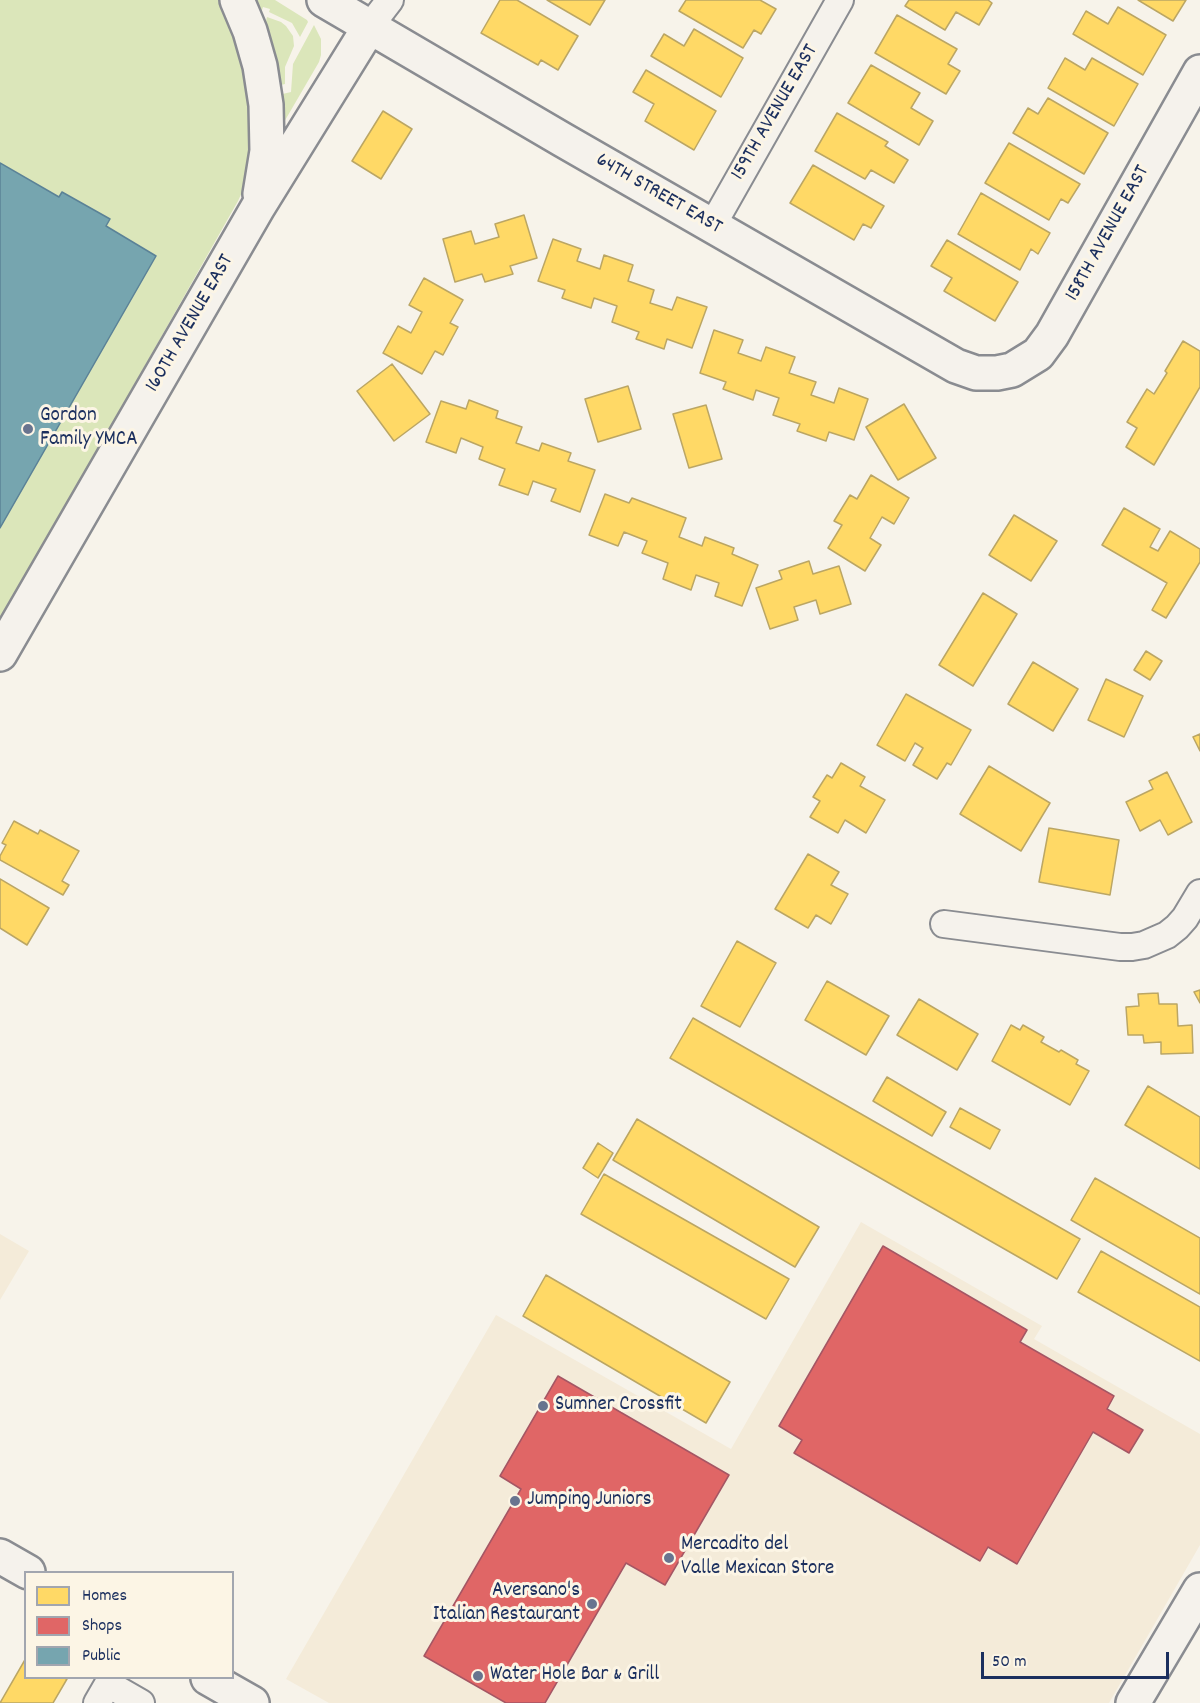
<!DOCTYPE html>
<style>
body{margin:0}
#map{position:relative;width:1200px;height:1703px;overflow:hidden;background:#f7f3ea;font-family:Dekko,sans-serif}
canvas{display:block}
.legend{position:absolute;left:24px;top:1571px;width:210px;height:108px;box-sizing:border-box;background:#fcf5e5;border:2px solid #a2a6af;margin:0;padding:8px 10px;list-style:none;font-size:18px;color:#1b2f5e}
.legend li{display:flex;align-items:center;gap:12px;height:30px}
.legend b{width:30px;border:2px solid #a2a6af}
.scale{position:absolute;left:981px;top:1652px;width:188px;height:27px;box-sizing:border-box;border:3px solid #1b2f5e;border-top:0;padding-left:8px;font-size:18px;line-height:21px;white-space:nowrap;color:#1b2f5e;-webkit-text-stroke:4px #fcf5e5;paint-order:stroke}
</style>
<div id="map">
<canvas width="1200" height="1703"></canvas>
<ul class="legend">
<li><b style="height:16px;background:#ffd966"></b>Homes</li>
<li><b style="height:16px;background:#e06666"></b>Shops</li>
<li><b style="height:16px;background:#76a5af"></b>Public</li>
</ul>
<div class="scale">50 m</div>
</div>
<script>
const context = document.querySelector('canvas').getContext('2d');
context.lineJoin = 'round';
function paint(path, color) {
  context.fillStyle = color;
  context.fill(path, 'evenodd');
}
function toPath(rows) {
  const path = new Path2D();
  for (const r of rows) {
    path.moveTo(r[0], r[1]);
    for (let i = 2; i < r.length; i += 2) path.lineTo(r[i], r[i + 1]);
  }
  return path;
}
function stroke(path, color, width, dash) {
  context.strokeStyle = color;
  context.lineWidth = width;
  context.lineCap = dash ? 'butt' : 'round';
  context.setLineDash(dash || []);
  context.stroke(path);
}
function label(font, color, halo, rows, align = 'center') {
  context.font = font + ' Dekko,sans-serif';
  context.lineWidth = 6;
  context.setLineDash([]);
  context.textBaseline = 'middle';
  context.strokeStyle = halo;
  context.fillStyle = color;
  for (const [text, x, y, turn = 0] of rows) {
    context.save();
    context.translate(x, y);
    context.rotate((+turn || 0) * Math.PI / 180);
    context.textAlign = isNaN(turn) ? turn : align;
    if (halo) context.strokeText(text, 0, 0);
    context.fillText(text, 0, 0);
    context.restore();
  }
}
const built = toPath([
 [861,1222,1042,1326,1034,1339,1200,1434,1200,1545,1109,1703,329,1703,286,1679,496,1315,731,1449],
 [0,1234,29,1251,0,1300]
]);
const green = toPath([
 [0,0,223,0,227,6,256,108,249,177,238,201,0,622],
 [243,0,275,0,307,20,308,22,300,37,292,23,269,12,270,9,263,7,259,19,266,21,267,17,281,22,286,26,293,36,294,46,285,67,285,84,273,87],
 [314,25,321,39,321,55,319,62,280,129,274,96,291,92,293,64]
]);
const homes = toPath([
 [500,0,517,0,578,36,558,70,541,60,538,65,481,33,500,0],
 [547,0,605,0,590,25,547,0],
 [686,0,760,0,776,9,761,34,754,30,743,48,679,11,686,0],
 [909,0,988,0,992,3,979,25,956,12,945,30,905,6,909,0],
 [1138,0,1186,0,1173,21,1138,0],
 [1118,7,1166,35,1143,75,1073,34,1086,11,1108,24,1118,7],
 [897,15,957,49,948,64,960,71,946,94,875,53,897,15],
 [694,29,743,58,721,97,651,56,664,34,684,46,694,29],
 [1065,58,1085,70,1092,58,1138,84,1114,126,1048,88,1065,58],
 [871,65,920,93,911,108,933,121,919,145,848,103,871,65],
 [646,70,716,111,694,150,645,121,654,104,633,92,646,70],
 [1048,98,1108,133,1084,174,1013,133,1028,108,1038,114,1048,98],
 [383,111,412,129,381,179,352,161,383,111],
 [837,113,888,142,885,146,908,160,894,183,871,170,865,179,815,151,837,113],
 [1009,143,1080,184,1068,203,1061,199,1049,220,985,183,1009,143],
 [813,165,884,206,871,228,863,224,854,240,790,203,813,165],
 [981,193,1050,233,1038,254,1031,249,1020,270,958,234,981,193],
 [524,215,537,258,510,266,513,274,485,282,482,274,455,282,443,239,471,231,475,244,499,237,495,224,524,215],
 [553,239,581,249,577,261,600,269,604,255,633,265,628,281,654,290,650,303,672,310,677,297,707,307,692,348,667,339,664,349,636,339,639,332,612,322,617,306,594,298,591,308,562,298,565,290,538,281,553,239],
 [947,240,1018,282,995,321,944,291,952,278,931,266,947,240],
 [424,278,463,300,450,323,458,327,443,355,435,351,422,374,383,353,398,326,411,333,422,312,409,305,424,278],
 [714,330,743,340,738,353,761,361,766,347,795,357,789,373,816,382,811,395,834,403,839,388,868,399,854,440,829,432,826,441,797,431,800,424,773,415,779,398,756,390,753,400,723,389,726,382,700,373,714,330],
 [1183,341,1200,351,1200,387,1154,465,1126,447,1137,428,1127,422,1147,389,1154,394,1167,373,1165,371,1183,341],
 [392,364,430,414,394,441,357,391,392,364],
 [628,386,641,429,598,442,585,399,628,386],
 [469,400,498,411,496,418,522,427,516,443,539,451,542,443,571,453,568,461,595,470,580,512,551,501,556,489,533,481,528,495,499,485,505,469,479,459,483,447,461,438,456,453,426,442,441,401,466,409,469,400],
 [904,404,936,458,898,480,866,427,904,404],
 [706,405,722,459,689,468,673,414,706,405],
 [871,475,909,498,894,524,882,517,870,538,881,545,865,571,828,548,842,525,834,521,850,495,857,499,871,475],
 [605,494,629,503,632,498,686,518,679,537,702,546,705,537,734,548,732,554,758,565,742,606,715,596,719,583,696,575,691,590,663,579,668,563,642,553,647,541,624,532,618,546,589,535,605,494],
 [1124,508,1160,529,1150,547,1158,551,1170,531,1200,549,1200,562,1166,618,1152,610,1167,583,1102,545,1124,508],
 [1014,515,1057,541,1031,581,989,555,1014,515],
 [809,561,813,574,839,566,851,604,820,614,816,600,794,607,798,620,770,629,756,588,782,579,779,571,809,561],
 [983,593,1017,614,973,686,939,665,983,593],
 [1146,651,1162,661,1150,680,1134,670,1146,651],
 [1033,662,1078,689,1053,731,1008,704,1033,662],
 [1106,679,1143,696,1124,737,1088,720,1106,679],
 [906,694,971,730,951,765,947,763,937,779,913,765,923,748,915,743,905,761,877,745,906,694],
 [1200,734,1200,751,1193,737,1200,734],
 [841,763,865,777,860,786,885,800,866,833,845,820,838,833,810,817,820,801,813,797,827,775,832,778,841,763],
 [989,766,1050,803,1021,851,960,814,989,766],
 [1167,772,1192,822,1168,835,1160,820,1140,831,1126,802,1153,789,1149,781,1167,772],
 [14,821,38,834,40,830,79,851,62,881,69,885,63,895,0,860,0,856,6,845,2,843,14,821],
 [1049,828,1119,840,1110,895,1039,882,1049,828],
 [808,854,839,872,831,885,848,894,831,924,816,915,808,928,775,909,808,854],
 [0,879,49,908,27,945,0,928,0,879],
 [737,941,776,963,740,1027,701,1006,737,941],
 [827,981,889,1016,866,1055,805,1020,827,981],
 [1200,990,1200,1003,1194,992,1200,990],
 [1158,993,1159,1004,1177,1004,1178,1026,1192,1025,1193,1053,1161,1054,1161,1042,1144,1043,1143,1035,1128,1035,1126,1007,1139,1006,1138,994,1158,993],
 [919,999,978,1034,957,1070,897,1035,919,999],
 [693,1018,1080,1239,1057,1279,670,1058,693,1018],
 [1011,1025,1020,1030,1023,1025,1044,1037,1041,1042,1059,1052,1061,1050,1078,1060,1076,1064,1089,1071,1070,1105,992,1061,1011,1025],
 [887,1077,946,1112,932,1136,873,1101,887,1077],
 [1148,1086,1200,1117,1200,1169,1125,1125,1148,1086],
 [960,1108,1000,1130,990,1149,950,1127,960,1108],
 [637,1119,819,1227,795,1267,613,1160,637,1119],
 [598,1143,613,1153,598,1178,583,1168,598,1143],
 [604,1174,789,1279,766,1319,581,1214,604,1174],
 [1095,1178,1200,1238,1200,1294,1071,1220,1095,1178],
 [1101,1251,1200,1307,1200,1361,1078,1292,1101,1251],
 [546,1275,730,1382,706,1423,523,1316,546,1275],
 [26,1658,26,1678,64,1678,67,1679,53,1703,0,1703,26,1658]
]);
const shops = toPath([
 [883,1246,1027,1330,1020,1342,1114,1396,1107,1409,1143,1430,1129,1453,1093,1432,1017,1564,988,1547,980,1561,794,1453,802,1440,779,1426,883,1246],
 [558,1376,729,1475,665,1585,626,1563,545,1703,506,1703,424,1656,521,1489,500,1476,558,1376]
]);
const public = toPath([
 [0,163,59,197,62,192,110,219,106,226,156,256,0,528,0,163]
]);
const street = toPath([
 [370,26,390,0],
 [712,226,840,0],
 [944,924,1120,947,1132,947,1144,945,1167,935,1177,927,1185,918,1200,893],
 [97,1703,108,1684,141,1703]
]);
const secondary = toPath([
 [237,0,250,31,260,66,266,105,267,151,260,194],
 [324,0,563,140,956,366,976,373,997,373,1012,370,1038,354,1052,335,1200,72],
 [0,654,258,207,370,26],
 [0,1556,28,1572],
 [208,1678,252,1703],
 [1133,1703,1200,1590]
]);
const markers = [
 [28,429,6,"#68748f"],
 [543,1406,6,"#68748f"],
 [515,1501,6,"#68748f"],
 [669,1558,6,"#68748f"],
 [592,1604,6,"#68748f"],
 [478,1676,6,"#68748f"]
];
const streetNames = [
 ["159TH AVENUE EAST",776,113,-60],
 ["64TH STREET EAST",658,195,30],
 ["158TH AVENUE EAST",1109,234,-61],
 ["160TH AVENUE EAST",191,324,-60]
];
const poiNames = [
 ["Gordon",40,417],
 ["Family YMCA",40,441],
 ["Sumner Crossfit",555,1406],
 ["Jumping Juniors",527,1501],
 ["Mercadito del",681,1546],
 ["Valle Mexican Store",681,1570],
 ["Aversano's",580,1592,"right"],
 ["Italian Restaurant",580,1616,"right"],
 ["Water Hole Bar & Grill",490,1676]
];
paint(built, '#f4ebd9');
paint(green, '#dbe6ba');
paint(homes, '#ffd966');
stroke(homes, '#bba664', 1.5);
paint(shops, '#e06666');
stroke(shops, '#a55664', 1.5);
paint(public, '#76a5af');
stroke(public, '#5b8297', 1.5);
stroke(street, '#8a8c91', 30);
stroke(secondary, '#8a8c91', 38);
stroke(street, '#f5f2ec', 26);
stroke(secondary, '#f5f2ec', 33);
for (const [x, y, r, color] of markers) {
  const dot = new Path2D();
  dot.arc(x, y, r, 0, 2 * Math.PI);
  context.fillStyle = color;
  context.fill(dot);
  stroke(dot, '#fcf5e5', 2);
}
label('21px', '#1b2f5e', '#fcf5e5', streetNames);
label('21px', '#1b2f5e', '#fcf5e5', poiNames, 'left');
</script>
